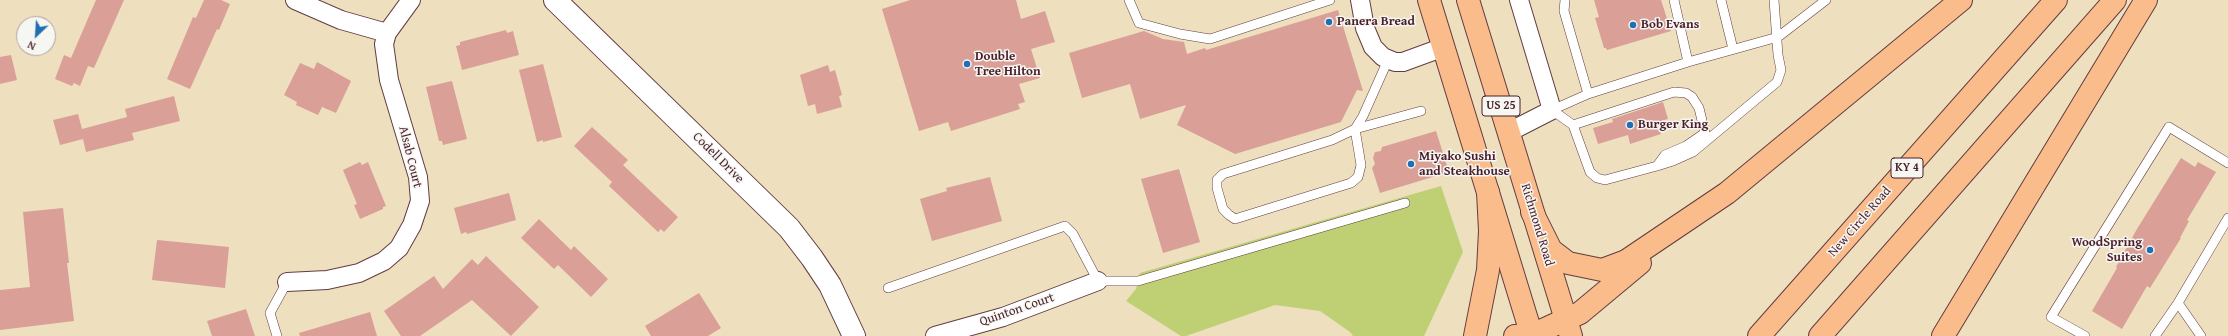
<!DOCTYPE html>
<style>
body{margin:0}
#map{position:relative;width:2228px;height:336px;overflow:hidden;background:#eedfbf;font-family:"Gentium Book Plus",serif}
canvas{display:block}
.north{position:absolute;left:16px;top:16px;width:40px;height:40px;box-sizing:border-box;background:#f6f6f2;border:1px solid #b1a0a2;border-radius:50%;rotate:205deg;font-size:11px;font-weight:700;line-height:16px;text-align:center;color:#4a1f2b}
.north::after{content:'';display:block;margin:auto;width:14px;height:18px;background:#1f6fb2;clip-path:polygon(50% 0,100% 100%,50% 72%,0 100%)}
</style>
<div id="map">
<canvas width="2228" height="336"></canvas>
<div class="north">N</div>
</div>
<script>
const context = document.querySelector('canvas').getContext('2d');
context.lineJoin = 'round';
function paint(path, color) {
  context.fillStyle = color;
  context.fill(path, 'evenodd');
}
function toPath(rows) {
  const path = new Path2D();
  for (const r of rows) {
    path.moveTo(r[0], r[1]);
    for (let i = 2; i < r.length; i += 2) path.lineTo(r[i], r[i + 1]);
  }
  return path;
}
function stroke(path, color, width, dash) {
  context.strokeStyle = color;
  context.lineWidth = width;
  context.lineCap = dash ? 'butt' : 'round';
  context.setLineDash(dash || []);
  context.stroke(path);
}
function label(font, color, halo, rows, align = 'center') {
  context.font = font + ' "Gentium Book Plus",serif';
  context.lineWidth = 3;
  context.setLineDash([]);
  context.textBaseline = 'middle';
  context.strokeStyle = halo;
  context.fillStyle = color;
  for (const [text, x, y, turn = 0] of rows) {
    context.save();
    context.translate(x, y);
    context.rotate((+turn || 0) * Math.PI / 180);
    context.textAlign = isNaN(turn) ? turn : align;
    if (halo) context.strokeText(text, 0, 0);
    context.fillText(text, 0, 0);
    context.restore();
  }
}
const green = toPath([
 [1441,186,1463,252,1424,336,1353,336,1350,332,1320,311,1275,305,1186,336,1181,336,1126,301,1136,289,1140,273]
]);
const building = toPath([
 [96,0,124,0,94,68,88,66,80,86,74,83,72,86,55,79,64,55,71,58],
 [204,0,221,0,230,4,219,30,217,29,190,89,167,79,193,17,196,18],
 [910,0,1016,0,1021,19,1045,11,1055,42,1031,49,1040,78,1019,84,1025,102,1018,104,1020,109,951,131,948,122,919,131,882,9],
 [1594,0,1661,0,1671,31,1607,50,1606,48,1604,48,1595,18,1599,17],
 [1338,10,1363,91,1357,90,1341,122,1235,154,1177,125,1186,105,1140,119,1130,84,1082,98,1069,53,1144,31,1163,39,1184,42,1187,54,1205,48,1206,50],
 [506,30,507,33,513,31,519,55,462,70,456,46,460,45,460,42],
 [11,55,17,80,0,84,0,57],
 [317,62,351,81,336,113,322,107,318,115,296,105,297,102,284,95,300,63,314,69],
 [543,64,562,137,543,142,543,140,537,142,519,70],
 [828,65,830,72,835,70,842,95,839,96,842,107,817,114,815,104,808,106,800,75],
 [452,81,467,139,443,145,442,141,439,141,426,87],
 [174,96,180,121,132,133,134,140,86,152,83,139,60,145,53,120,78,114,82,129,127,117,125,109],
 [1663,102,1668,119,1657,122,1661,134,1630,144,1628,135,1598,144,1593,128,1613,122,1612,119],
 [592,127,628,160,623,165,678,217,664,232,661,229,658,232,609,186,612,182,574,146],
 [1436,131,1449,172,1380,193,1372,168,1375,164,1373,158,1375,152,1381,151,1382,147],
 [2181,158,2195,167,2198,162,2216,172,2187,220,2189,221,2180,238,2181,238,2150,288,2147,286,2122,329,2092,311,2117,268,2116,267,2137,229],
 [360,162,362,165,368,162,386,206,383,207,383,209,360,219,354,205,357,204,343,170],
 [1179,169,1200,242,1163,253,1141,179],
 [990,177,1002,221,932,241,920,199,947,191,946,188],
 [509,193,516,220,467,234,466,232,461,234,454,208],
 [63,208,69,263,67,263,74,321,0,330,0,290,30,287,23,212],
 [539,219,571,250,574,246,608,279,591,297,558,265,554,269,521,238],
 [157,240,229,247,225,288,152,280],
 [486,256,539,307,511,336,472,300,420,336,401,336,384,311,434,276,443,289,472,259,478,265],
 [699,293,721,328,708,336,651,336,645,326],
 [246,309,255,336,212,336,207,321],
 [370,312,377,336,300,336,299,333]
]);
const service = toPath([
 [1129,0,1139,23,1180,34,1210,39,1330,0],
 [1565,0,1564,11,1588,94],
 [1674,0,1688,62],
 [1721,0,1733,49],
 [1388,60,1363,116,1355,129,1332,140,1223,174,1217,180,1217,188,1223,209,1229,215,1235,219,1351,183,1358,177,1361,165,1355,129,1421,111],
 [1552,110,1573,125,1590,172,1597,178,1605,180,1657,166,1673,161,1693,152,1777,82,1781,70,1778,55,1774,0],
 [1552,110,1588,94,1688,62,1778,37,1826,0],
 [1573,125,1674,92,1686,93,1692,97,1699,108,1705,133,1686,146,1665,155,1657,166],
 [888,288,1065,226,1073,234,1098,281,1138,281,1405,203],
 [2178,303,2201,336],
 [277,336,270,313,287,282],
 [2085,336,2051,317,2169,127,2228,163],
 [2155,336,2178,303,2228,218]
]);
const minor = toPath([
 [295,0,341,20,387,33],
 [1360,0,1365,28,1373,47,1383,57,1395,62,1403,62,1444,47],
 [1509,132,1552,110,1519,0],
 [287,282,327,280,359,273,384,261,399,248,412,225,420,201,418,177,389,80,384,44,387,33,411,0],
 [935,336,1003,317,1098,281]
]);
const tertiary = toPath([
 [555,0,789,228,812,258,830,285,854,336]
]);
const trunk = toPath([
 [1429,0,1532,336],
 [1468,0,1571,336]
]);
const motorway = toPath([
 [1532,212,1551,250,1568,263,1602,270,1626,261,1727,193,1961,0],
 [1475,336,1488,270,1490,231,1488,192],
 [1515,336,1532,335,1580,313,1640,263],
 [1759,336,2056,0],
 [1820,336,2115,0],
 [1943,336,2146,0]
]);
const markers = [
 [1329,22,4,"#1f6fb2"],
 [1633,25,4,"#1f6fb2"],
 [967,64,4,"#1f6fb2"],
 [1630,125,4,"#1f6fb2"],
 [1411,164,4,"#1f6fb2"],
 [2150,250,4,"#1f6fb2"]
];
const shields = [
 [1501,106,38],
 [1907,168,32]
];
const shieldNames = [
 ["US 25",1501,106],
 ["KY 4",1907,168]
];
const poiNames = [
 ["Panera Bread",1337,22],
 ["Bob Evans",1641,25],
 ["Double",975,57],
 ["Tree Hilton",975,72],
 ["Burger King",1638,125],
 ["Miyako Sushi",1419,157],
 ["and Steakhouse",1419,172],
 ["WoodSpring",2142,243,"right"],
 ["Suites",2142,258,"right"]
];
const streetNames = [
 ["Alsab Court",410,157,76],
 ["Codell Drive",718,158,45],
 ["New Circle Road",1860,222,-49],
 ["Richmond Road",1537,225,73],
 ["Quinton Court",1017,310,-19]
];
paint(green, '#bed073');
paint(building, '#da9f97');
stroke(service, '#633c41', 10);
stroke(minor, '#633c41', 20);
stroke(tertiary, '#633c41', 24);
stroke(trunk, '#633c41', 24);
stroke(motorway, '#633c41', 24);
stroke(service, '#fff', 9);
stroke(minor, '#fff', 18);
stroke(tertiary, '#fff', 22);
stroke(trunk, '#f9bc8a', 22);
stroke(motorway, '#f9bc8a', 22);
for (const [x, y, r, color] of markers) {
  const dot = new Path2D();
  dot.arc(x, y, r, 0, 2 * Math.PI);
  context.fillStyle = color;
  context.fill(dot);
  stroke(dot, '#f6f6f2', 1.5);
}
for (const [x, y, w] of shields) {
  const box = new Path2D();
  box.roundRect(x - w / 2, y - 10, w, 20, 3);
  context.fillStyle = '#f6f6f2';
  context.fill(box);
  stroke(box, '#4a1f2b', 1);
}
label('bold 12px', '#4a1f2b', null, shieldNames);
label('bold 13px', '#4a1f2b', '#f6f6f2', poiNames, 'left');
label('13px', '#4a1f2b', '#f6f6f2', streetNames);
</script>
